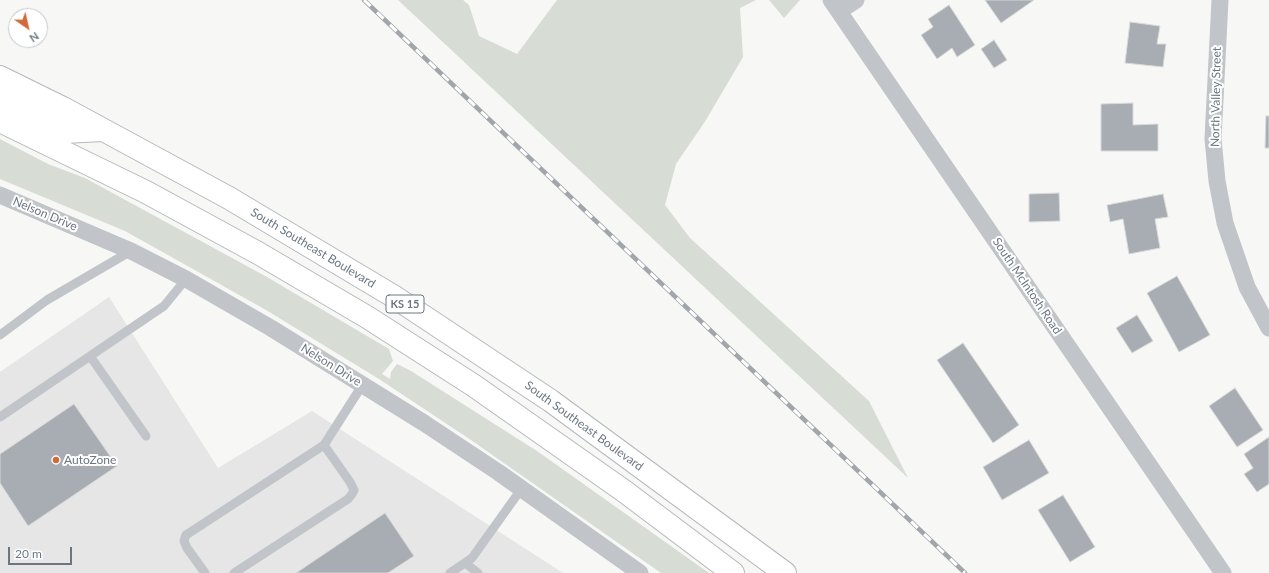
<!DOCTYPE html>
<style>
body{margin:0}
#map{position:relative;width:1269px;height:573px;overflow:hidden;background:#f7f7f5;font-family:Lato,sans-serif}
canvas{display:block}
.north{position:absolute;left:8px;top:8px;width:40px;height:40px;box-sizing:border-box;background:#fff;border:1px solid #c3c8cd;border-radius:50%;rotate:146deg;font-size:11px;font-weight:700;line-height:16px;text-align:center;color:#6a7682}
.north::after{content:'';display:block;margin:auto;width:14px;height:18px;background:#d06a3c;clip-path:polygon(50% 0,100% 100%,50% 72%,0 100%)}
.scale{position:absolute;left:8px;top:547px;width:64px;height:18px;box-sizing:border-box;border:2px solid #6a7682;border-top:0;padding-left:5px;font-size:12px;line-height:14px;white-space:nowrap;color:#6a7682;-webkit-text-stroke:3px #fff;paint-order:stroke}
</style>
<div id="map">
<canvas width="1269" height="573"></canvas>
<div class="north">N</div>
<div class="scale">20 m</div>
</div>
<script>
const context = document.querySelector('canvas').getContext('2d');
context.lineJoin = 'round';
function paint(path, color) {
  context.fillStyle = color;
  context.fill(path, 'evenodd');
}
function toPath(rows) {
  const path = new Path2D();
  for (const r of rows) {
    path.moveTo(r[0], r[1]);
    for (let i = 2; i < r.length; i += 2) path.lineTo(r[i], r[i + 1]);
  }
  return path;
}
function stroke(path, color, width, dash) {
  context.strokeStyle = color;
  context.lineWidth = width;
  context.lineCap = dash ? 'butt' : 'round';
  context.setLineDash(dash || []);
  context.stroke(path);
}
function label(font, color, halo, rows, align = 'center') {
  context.font = font + ' Lato,sans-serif';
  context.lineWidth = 4;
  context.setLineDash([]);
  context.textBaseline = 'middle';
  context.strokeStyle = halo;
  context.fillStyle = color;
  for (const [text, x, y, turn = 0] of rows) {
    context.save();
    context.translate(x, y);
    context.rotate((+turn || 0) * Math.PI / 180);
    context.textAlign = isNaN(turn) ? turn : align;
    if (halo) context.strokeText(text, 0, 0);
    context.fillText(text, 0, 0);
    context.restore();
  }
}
const built = toPath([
 [109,297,218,468,312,411,563,573,0,573,0,372]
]);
const green = toPath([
 [398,0,463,0,469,5,479,36,517,54,557,0,756,0,740,8,743,57,706,120,676,164,665,205,690,238,869,401,908,478],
 [769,0,800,0,784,18],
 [0,139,48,164,85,178,267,277,389,349,393,361,382,374,390,379,391,372,397,364,411,371,537,451,709,573,661,573,471,440,379,379,266,310,125,231,0,179]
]);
const building = toPath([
 [985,0,1034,0,1001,23,985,0],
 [949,5,975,45,957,57,952,48,937,59,921,35,933,27,928,19,949,5],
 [1130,22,1160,26,1157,44,1166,44,1163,67,1125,63,1130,22],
 [994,40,1007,60,994,68,981,49,994,40],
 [1133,103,1133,125,1158,124,1158,151,1101,151,1101,104,1133,103],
 [1266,116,1269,116,1269,148,1265,148,1266,116],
 [1059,193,1060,221,1029,222,1029,194,1059,193],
 [1163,194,1168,217,1155,219,1160,248,1129,254,1123,219,1110,222,1107,205,1163,194],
 [1177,276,1210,335,1179,352,1147,293,1177,276],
 [1137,315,1153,341,1132,353,1116,328,1137,315],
 [963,343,1019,425,993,443,937,360,963,343],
 [1235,388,1263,430,1237,447,1209,406,1235,388],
 [74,404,117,466,28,526,0,483,0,454,74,404],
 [1269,437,1269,484,1257,492,1244,474,1253,468,1244,454,1269,437],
 [1029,440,1049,473,1002,500,983,467,1029,440],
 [1063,495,1095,547,1070,562,1038,510,1063,495],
 [385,513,414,556,388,573,296,573,385,513]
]);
const lane = toPath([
 [0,335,47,300,131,251],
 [90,356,146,436],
 [0,417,164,306,186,279],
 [465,563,478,573],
 [205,573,187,548,184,541,186,535,324,445,363,384],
 [234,573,348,499,352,494,354,490,350,482,324,445],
 [450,573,472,558,522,488]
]);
const street = toPath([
 [831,0,1223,573],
 [1220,0,1213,139,1217,181,1225,223,1247,287,1269,328],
 [839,11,856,0],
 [0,195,131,251,186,279,271,328,424,423,498,472,640,573]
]);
const primary = toPath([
 [0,77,63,108,229,198,393,296,551,401,785,573],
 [0,99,64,132,103,130],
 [0,121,146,192,258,253,367,317,473,385,624,491,733,573]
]);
const rail = toPath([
 [364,0,965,573]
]);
const markers = [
 [56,460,4,"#d06a3c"]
];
const shields = [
 [405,304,38]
];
const shieldNames = [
 ["KS 15",405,304]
];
const streetNames = [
 ["North Valley Street",1216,97,-89],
 ["Nelson Drive",45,214,23],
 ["South Southeast Boulevard",313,248,31],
 ["South McIntosh Road",1027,286,56],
 ["Nelson Drive",331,365,32],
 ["South Southeast Boulevard",584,426,36]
];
const poiNames = [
 ["AutoZone",64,460]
];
paint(built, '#e5e6e5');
paint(green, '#d7dcd4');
paint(building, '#a7adb3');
stroke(building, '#d9d9d7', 1);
stroke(primary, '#b5b8bc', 24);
stroke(lane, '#c1c4c8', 9);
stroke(street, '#c1c4c8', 17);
stroke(primary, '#fff', 22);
stroke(rail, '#a1a6ab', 4.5);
stroke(rail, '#fff', 3, [9]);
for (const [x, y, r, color] of markers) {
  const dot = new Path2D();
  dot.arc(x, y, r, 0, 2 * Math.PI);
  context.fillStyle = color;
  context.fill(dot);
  stroke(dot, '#fff', 1.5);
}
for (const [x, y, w] of shields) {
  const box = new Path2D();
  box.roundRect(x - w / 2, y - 9, w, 18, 3);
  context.fillStyle = '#fff';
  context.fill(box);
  stroke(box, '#6a7682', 1);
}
label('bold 11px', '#6a7682', null, shieldNames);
label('12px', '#6a7682', '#fff', streetNames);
label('12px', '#6a7682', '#fff', poiNames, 'left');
</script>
